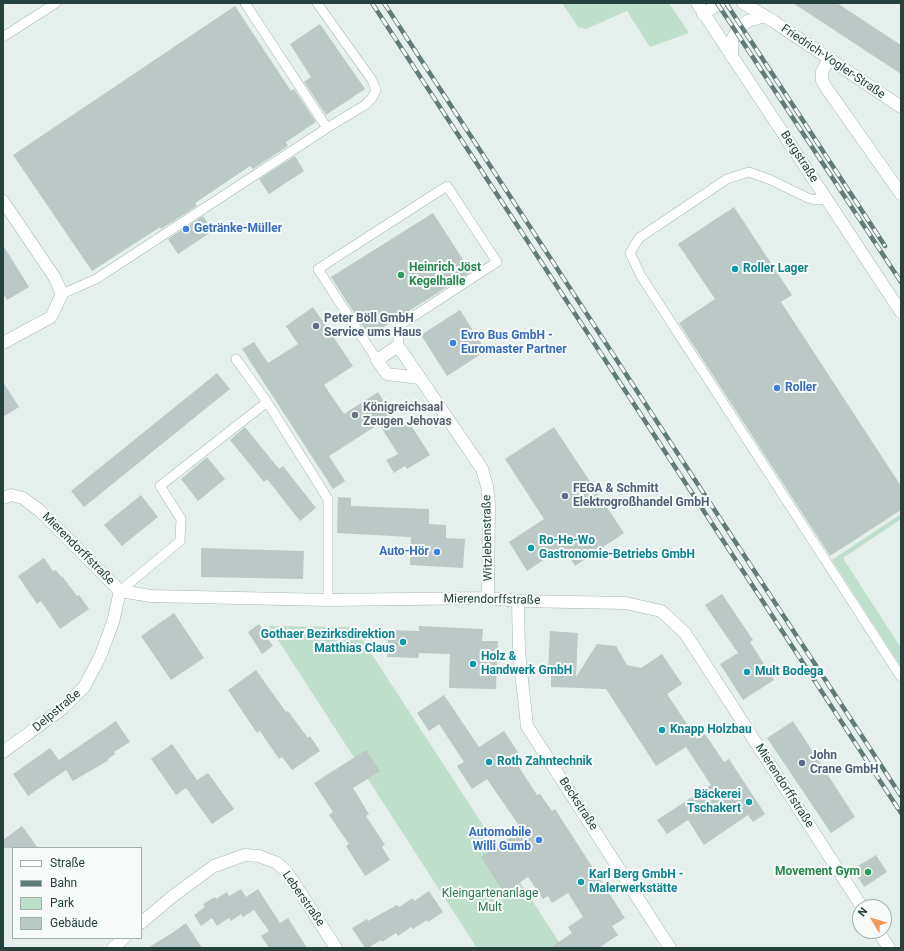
<!DOCTYPE html>
<meta charset="utf-8">
<style>
body{margin:0}
#map{position:relative;width:904px;height:951px;overflow:hidden;background:#e5efec;font-family:Roboto,sans-serif}
canvas{display:block}
.frame{position:absolute;inset:0;border:4px solid #24413e;pointer-events:none}
.legend{position:absolute;left:12px;top:847px;width:130px;height:92px;box-sizing:border-box;background:#f6fbf9;border:1px solid #a2b1ae;margin:0;padding:5px 7px;list-style:none;font-size:12px;color:#24413e}
.legend li{display:flex;align-items:center;gap:8px;height:20px}
.legend b{width:20px;border:1px solid #a2b1ae}
.north{position:absolute;left:852px;top:899px;width:40px;height:40px;box-sizing:border-box;background:#f6fbf9;border:1px solid #a2b1ae;border-radius:50%;rotate:308deg;font-size:11px;font-weight:700;line-height:16px;text-align:center;color:#24413e}
.north::after{content:'';display:block;margin:auto;width:14px;height:18px;background:#f3995f;clip-path:polygon(50% 0,100% 100%,50% 72%,0 100%)}
</style>
<div id="map">
<canvas width="904" height="951"></canvas>
<div class="frame"></div>
<ul class="legend">
<li><b style="height:5px;background:#fff"></b>Straße</li>
<li><b style="height:5px;background:#5f7c79"></b>Bahn</li>
<li><b style="height:11px;background:#bedfcc"></b>Park</li>
<li><b style="height:11px;background:#bac9c5"></b>Gebäude</li>
</ul>
<div class="north">N</div>
</div>
<script>
const context = document.querySelector('canvas').getContext('2d');
context.lineJoin = 'round';
function paint(path, color) {
  context.fillStyle = color;
  context.fill(path, 'evenodd');
}
function toPath(rows) {
  const path = new Path2D();
  for (const r of rows) {
    path.moveTo(r[0], r[1]);
    for (let i = 2; i < r.length; i += 2) path.lineTo(r[i], r[i + 1]);
  }
  return path;
}
function stroke(path, color, width, dash) {
  context.strokeStyle = color;
  context.lineWidth = width;
  context.lineCap = dash ? 'butt' : 'round';
  context.setLineDash(dash || []);
  context.stroke(path);
}
function label(font, color, halo, rows, align = 'center') {
  context.font = font + ' Roboto,sans-serif';
  context.lineWidth = 4;
  context.setLineDash([]);
  context.textBaseline = 'middle';
  context.strokeStyle = halo;
  context.fillStyle = color;
  for (const [text, x, y, turn = 0] of rows) {
    context.save();
    context.translate(x, y);
    context.rotate((+turn || 0) * Math.PI / 180);
    context.textAlign = isNaN(turn) ? turn : align;
    if (halo) context.strokeText(text, 0, 0);
    context.fillText(text, 0, 0);
    context.restore();
  }
}
const green = toPath([
 [562,3,669,3,689,33,650,47,627,11,586,29,578,27],
 [901,514,901,519,843,558,901,648,901,667,832,560],
 [269,626,354,627,563,948,477,948]
]);
const building = toPath([
 [793,3,837,3,887,36,901,45,901,74],
 [235,6,291,91,294,89,316,122,286,142,288,146,253,169,250,166,195,203,197,206,161,229,160,227,92,271,13,155],
 [320,24,365,89,326,115,304,82,311,77,290,44],
 [295,156,304,171,269,194,259,179],
 [734,207,792,295,781,302,901,486,901,510,830,556,679,323,715,299,678,244],
 [433,213,471,272,369,336,331,277],
 [203,216,213,231,178,254,168,239],
 [3,245,29,287,7,300,3,293],
 [313,307,353,366,324,385,344,414,378,392,400,427,409,422,430,455,407,469,405,466,394,473,386,460,398,454,379,424,329,456,345,481,333,489,242,349,254,342,268,363,298,344,286,326],
 [460,310,486,351,447,376,421,335],
 [217,373,230,389,84,507,71,491],
 [3,382,19,407,3,417],
 [245,427,279,469,283,466,316,508,300,521,267,479,264,482,230,440],
 [554,427,624,533,575,566,563,547,527,571,509,542,544,519,505,459],
 [207,457,225,479,198,501,181,479],
 [141,495,158,517,122,546,104,525],
 [338,497,351,498,351,506,429,509,429,524,446,525,446,538,465,539,463,568,410,565,411,537,337,533],
 [201,548,304,551,303,579,201,577],
 [44,558,53,571,56,570,61,577,62,576,77,596,79,595,89,609,60,629,41,601,37,604,18,576],
 [722,594,753,640,750,642,774,680,743,700,720,664,738,653,705,605],
 [174,613,204,658,171,680,141,636],
 [259,624,273,646,262,654,248,632],
 [419,626,483,629,482,641,498,641,496,689,449,688,450,654,419,653,418,658,387,657,388,630,419,631],
 [550,631,578,633,576,677,597,644,616,646,627,665,641,668,662,654,682,684,667,694,697,739,705,734,724,762,729,759,765,814,753,822,748,815,704,845,688,820,667,834,657,820,711,785,686,747,656,766,606,689,551,687,551,670,548,670],
 [256,670,286,712,288,711,308,738,310,736,320,751,292,770,282,757,279,759,260,731,257,733,228,690],
 [444,695,479,747,504,731,521,757,515,761,537,795,540,794,552,811,555,809,625,918,612,926,618,935,599,948,550,948,572,933,568,927,583,917,568,893,552,903,548,896,543,899,528,877,504,893,481,857,522,830,487,779,472,789,457,766,464,762,439,724,429,731,417,713],
 [116,721,130,742,114,752,115,754,108,759,109,760,73,781,66,770,28,796,13,774,50,748,59,760],
 [793,721,855,817,831,833,767,738],
 [172,744,197,780,208,773,234,809,212,824,186,788,176,795,151,759],
 [366,750,380,771,353,788,369,814,366,816,385,845,382,847,390,860,365,876,346,846,349,844,329,815,333,812,314,783],
 [22,826,38,848,3,848,3,840],
 [876,855,887,872,864,887,853,869],
 [241,889,246,897,258,889,280,923,288,918,307,948,269,948,261,936,269,931,254,910,243,917,241,914,231,921,229,918,217,926,212,918,201,926,194,915,205,907,203,904,215,897,216,899,227,892,229,896],
 [429,891,443,912,428,922,427,920,413,929,411,927,398,936,396,933,382,942,381,940,368,948,365,948,352,928,367,919,368,921,397,905,399,907,413,898,414,901],
 [186,923,202,948,148,948,172,933]
]);
const lane = toPath([
 [317,3,372,80,376,90,372,98,365,105,327,128],
 [3,37,56,3],
 [825,197,820,200,810,199,771,180,749,172,727,179,639,238,630,253,641,276,901,677],
 [62,294,96,279,327,128,245,3],
 [236,359,267,402,328,499,328,600],
 [377,360,318,269,447,186,497,262,400,325,398,346],
 [120,591,180,541,181,519,160,486,267,402]
]);
const street = toPath([
 [743,3,773,21,901,107],
 [703,14,720,3],
 [732,57,732,40,738,28,748,21,765,16],
 [829,58,822,72,822,80,825,86,901,194],
 [3,201,55,278,62,294,51,317,3,343],
 [420,378,387,374,377,360,398,346,420,378,482,469,487,486,489,505,488,598],
 [3,498,11,495,23,498,40,511,120,591,151,596,328,600,488,598,518,601,626,603,661,611,685,633,862,907],
 [518,601,519,652,527,726,670,948],
 [3,752,63,708,84,687,100,657,113,622,120,591],
 [141,923,173,896,214,866,245,855,259,856,277,863,287,872,336,948],
 [878,931,889,948],
 [113,948,124,938]
]);
const secondary = toPath([
 [697,3,901,312]
]);
const rail = toPath([
 [372,3,901,813],
 [384,3,901,796],
 [717,3,901,282],
 [726,3,885,246]
]);
const markers = [
 [186,229,4,"#3f7fe0"],
 [735,269,4,"#0f9aa8"],
 [401,275,4,"#2e9e5b"],
 [316,326,4,"#5c6f8a"],
 [453,343,4,"#3f7fe0"],
 [777,388,4,"#3f7fe0"],
 [355,415,4,"#6b7280"],
 [565,496,4,"#5c6f8a"],
 [531,548,4,"#0f9aa8"],
 [437,552,4,"#3f7fe0"],
 [403,642,4,"#0f9aa8"],
 [473,664,4,"#0f9aa8"],
 [747,672,4,"#0f9aa8"],
 [662,730,4,"#0f9aa8"],
 [489,762,4,"#0f9aa8"],
 [802,763,4,"#5c6f8a"],
 [749,802,4,"#0f9aa8"],
 [539,840,4,"#3f7fe0"],
 [868,872,4,"#2e9e5b"],
 [581,882,4,"#0f9aa8"]
];
const streetNames = [
 ["Friedrich-Vogler-Straße",833,62,34],
 ["Bergstraße",799,157,57],
 ["Witzlebenstraße",488,538,-91],
 ["Mierendorffstraße",78,549,45],
 ["Mierendorffstraße",492,600,1],
 ["Delpstraße",57,711,-40],
 ["Mierendorffstraße",784,786,57],
 ["Beckstraße",578,804,57],
 ["Leberstraße",303,899,55]
];
const shopNames = [
 ["Getränke-Müller",194,229],
 ["Evro Bus GmbH -",461,336],
 ["Euromaster Partner",461,350],
 ["Roller",785,388],
 ["Auto-Hör",429,552,"right"],
 ["Automobile",531,833,"right"],
 ["Willi Gumb",531,847,"right"]
];
const leisureNames = [
 ["Heinrich Jöst",409,268],
 ["Kegelhalle",409,282],
 ["Movement Gym",860,872,"right"]
];
const cultureNames = [
 ["Roller Lager",743,269],
 ["Ro-He-Wo",539,541],
 ["Gastronomie-Betriebs GmbH",539,555],
 ["Gothaer Bezirksdirektion",395,635,"right"],
 ["Matthias Claus",395,649,"right"],
 ["Holz &",481,657],
 ["Handwerk GmbH",481,671],
 ["Mult Bodega",755,672],
 ["Knapp Holzbau",670,730],
 ["Roth Zahntechnik",497,762],
 ["Bäckerei",741,795,"right"],
 ["Tschakert",741,809,"right"],
 ["Karl Berg GmbH -",589,875],
 ["Malerwerkstätte",589,889]
];
const serviceNames = [
 ["Peter Böll GmbH",324,319],
 ["Service ums Haus",324,333],
 ["FEGA & Schmitt",573,489],
 ["Elektrogroßhandel GmbH",573,503],
 ["John",810,756],
 ["Crane GmbH",810,770]
];
const worshipNames = [
 ["Königreichsaal",363,408],
 ["Zeugen Jehovas",363,422]
];
const parkNames = [
 ["Kleingartenanlage",490,894],
 ["Mult",490,908]
];
paint(green, '#bedfcc');
paint(building, '#bac9c5');
stroke(lane, '#a7b7b4', 10);
stroke(street, '#a7b7b4', 13);
stroke(secondary, '#a3bab6', 13);
stroke(lane, '#fff', 9);
stroke(street, '#fff', 12);
stroke(secondary, '#fff', 12);
stroke(rail, '#5f7c79', 4.5);
stroke(rail, '#f6fbf9', 3, [9]);
for (const [x, y, r, color] of markers) {
  const dot = new Path2D();
  dot.arc(x, y, r, 0, 2 * Math.PI);
  context.fillStyle = color;
  context.fill(dot);
  stroke(dot, '#f6fbf9', 1.5);
}
label('12px', '#24413e', '#f6fbf9', streetNames);
label('bold 12px', '#366cbe', '#f6fbf9', shopNames, 'left');
label('bold 12px', '#27864d', '#f6fbf9', leisureNames, 'left');
label('bold 12px', '#0d838f', '#f6fbf9', cultureNames, 'left');
label('bold 12px', '#4e5e75', '#f6fbf9', serviceNames, 'left');
label('bold 12px', '#5b616d', '#f6fbf9', worshipNames, 'left');
label('12px', '#2d7956', '#f6fbf9', parkNames);
</script>
